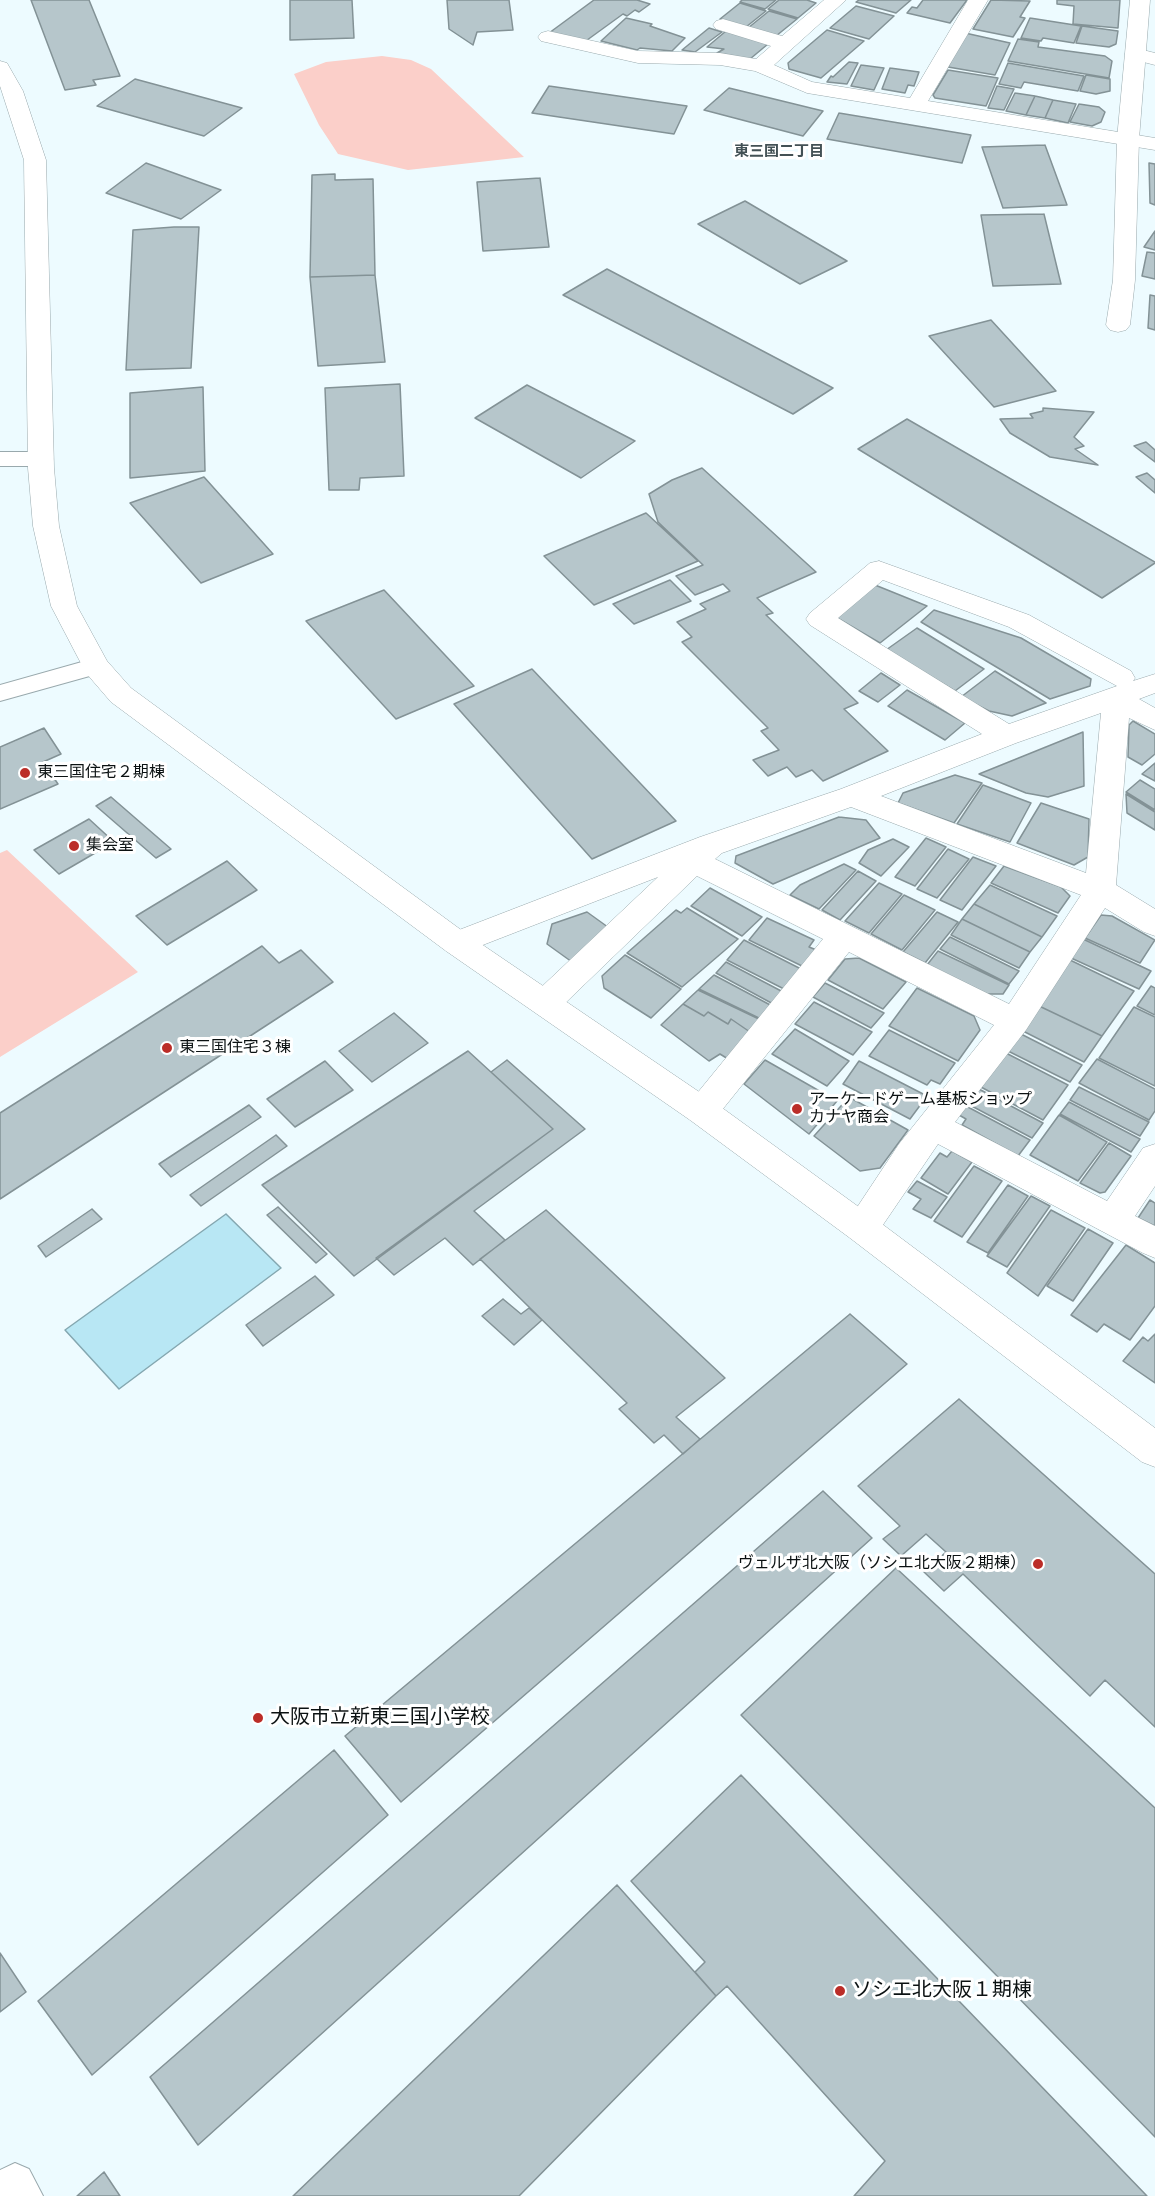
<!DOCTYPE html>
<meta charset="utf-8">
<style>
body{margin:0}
canvas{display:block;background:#edfbff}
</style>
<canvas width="1155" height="2196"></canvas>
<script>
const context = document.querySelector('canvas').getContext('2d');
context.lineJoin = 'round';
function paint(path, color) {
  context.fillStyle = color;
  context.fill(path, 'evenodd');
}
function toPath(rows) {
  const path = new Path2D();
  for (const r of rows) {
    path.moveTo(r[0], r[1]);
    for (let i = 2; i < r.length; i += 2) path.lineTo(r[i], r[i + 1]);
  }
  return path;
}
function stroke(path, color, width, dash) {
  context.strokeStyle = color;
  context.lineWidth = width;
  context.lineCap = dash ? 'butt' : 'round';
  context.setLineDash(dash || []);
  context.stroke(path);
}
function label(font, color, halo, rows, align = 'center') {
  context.font = font + ' Roboto,"Noto Sans JP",sans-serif';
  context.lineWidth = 6;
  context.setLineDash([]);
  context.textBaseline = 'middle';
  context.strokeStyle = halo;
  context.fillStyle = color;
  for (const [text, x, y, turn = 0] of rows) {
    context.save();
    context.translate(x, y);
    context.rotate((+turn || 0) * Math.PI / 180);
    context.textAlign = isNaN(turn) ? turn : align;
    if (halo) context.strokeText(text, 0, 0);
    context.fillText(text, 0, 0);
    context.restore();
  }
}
const green = toPath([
 [382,56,411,60,431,69,524,157,408,170,338,154,319,125,294,74,326,62],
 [7,850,138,972,0,1057,0,853]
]);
const water = toPath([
 [226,1214,281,1268,119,1389,65,1330,226,1214]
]);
const building = toPath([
 [31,0,89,0,120,76,93,80,96,85,65,90,31,0],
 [290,0,352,0,354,38,290,40,290,0],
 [447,0,509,0,513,30,477,32,473,45,449,29,447,0],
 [594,0,637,0,650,4,639,12,635,10,627,16,623,14,583,43,549,33,594,0],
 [742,0,776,0,765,9,740,2,742,0],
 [779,0,807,0,816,3,798,18,768,9,779,0],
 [859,0,911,0,896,13,856,2,859,0],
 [923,0,967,0,950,23,907,13,912,7,917,8,923,0],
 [991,0,1030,1,1020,17,1025,18,1013,37,973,29,991,0],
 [1057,0,1120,0,1118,28,1073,24,1074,6,1057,4,1057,0],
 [740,3,766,11,746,27,720,19,740,3],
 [856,6,894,16,869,39,830,28,856,6],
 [769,11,797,19,776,36,748,28,769,11],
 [626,18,652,24,650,26,685,38,672,51,640,48,637,50,601,41,626,18],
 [1030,18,1081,26,1074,43,1043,38,1041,41,1021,38,1030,18],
 [1082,26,1118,31,1116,44,1109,47,1076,43,1082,26],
 [709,28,722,32,695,52,682,50,709,28],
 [827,30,864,41,821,78,789,69,788,63,827,30],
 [726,31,768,44,750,59,717,53,724,49,707,47,726,31],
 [965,33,1010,43,995,75,948,67,965,33],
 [1018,39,1039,42,1038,47,1105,56,1112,61,1109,78,1008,61,1018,39],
 [849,62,858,63,847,84,827,82,831,76,833,77,849,62],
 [1008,63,1084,76,1078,91,1024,82,1021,88,999,84,1008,63],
 [861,65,884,68,874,90,851,86,861,65],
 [890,68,919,72,914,86,908,85,905,93,882,89,890,68],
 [948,70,998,78,986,106,935,98,933,95,948,70],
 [1086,75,1110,79,1110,91,1096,94,1080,91,1086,75],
 [135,79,242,108,204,136,97,106,135,79],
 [549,86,687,106,674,134,532,113,549,86],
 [997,86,1014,89,1004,110,988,108,997,86],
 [729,88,823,111,803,136,704,110,729,88],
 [1015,93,1035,96,1026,115,1006,111,1015,93],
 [1035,96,1053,100,1045,118,1026,115,1035,96],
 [1053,100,1076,104,1068,123,1045,118,1053,100],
 [1079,104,1099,107,1105,112,1101,122,1092,126,1070,122,1079,104],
 [839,113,971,135,962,163,827,139,839,113],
 [1045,145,1067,205,1003,208,982,147,1045,145],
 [146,163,221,190,181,219,106,193,146,163],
 [1149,163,1155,164,1155,205,1150,203,1149,163],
 [335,174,335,180,373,179,375,275,310,277,312,175,335,174],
 [540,178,549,247,483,251,477,182,540,178],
 [745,201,847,261,800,284,698,224,745,201],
 [1044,214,1061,284,993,286,981,215,1044,214],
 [174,227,199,227,191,368,126,370,133,230,174,227],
 [1155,231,1155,250,1144,247,1155,231],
 [1147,252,1155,253,1155,279,1142,276,1147,252],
 [607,269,833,388,793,414,563,295,607,269],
 [375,275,385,362,318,366,310,277,375,275],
 [1150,295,1155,296,1155,330,1148,328,1150,295],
 [991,320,1056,391,994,407,929,336,991,320],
 [400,384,404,476,360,478,359,490,329,490,325,388,400,384],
 [527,385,635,441,581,478,475,418,527,385],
 [203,387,205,471,130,478,130,393,203,387],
 [1043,408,1094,412,1074,437,1084,446,1075,449,1098,465,1050,457,1010,433,1000,419,1033,418,1030,414,1043,411,1043,408],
 [907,419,1155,562,1155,563,1102,598,858,449,907,419],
 [1146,442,1155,450,1155,462,1134,446,1146,442],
 [702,468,816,572,757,598,773,613,766,615,858,703,844,709,888,751,823,781,812,770,796,777,787,767,768,776,753,760,779,750,761,731,768,728,682,642,692,637,677,622,706,609,700,604,730,591,723,584,695,595,676,576,703,565,658,522,649,494,672,480,702,468],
 [1147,473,1155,480,1155,493,1136,477,1147,473],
 [204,477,273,554,201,583,130,503,204,477],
 [646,513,698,561,594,605,544,556,646,513],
 [670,580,691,601,634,624,613,604,670,580],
 [875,585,927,606,880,643,832,615,875,585],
 [384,590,474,686,396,719,306,621,384,590],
 [934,610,1021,638,1091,679,1090,686,1050,699,921,622,934,610],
 [917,628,984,669,955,691,886,650,917,628],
 [532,669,676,821,592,859,454,704,532,669],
 [995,671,1046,703,1012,716,989,711,961,697,995,671],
 [881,673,900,685,878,702,859,691,881,673],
 [907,690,965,723,945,740,888,706,907,690],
 [1133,721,1155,734,1155,754,1142,765,1128,757,1129,725,1133,721],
 [44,728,61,754,43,762,58,784,0,809,0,747,44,728],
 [1083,732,1084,786,1048,797,1026,793,979,774,1083,732],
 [1155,763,1155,781,1142,774,1155,763],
 [955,775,982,783,954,823,898,803,903,793,955,775],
 [1140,780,1155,789,1155,810,1126,792,1140,780],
 [983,785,1031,803,1010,842,957,824,983,785],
 [1126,794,1155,812,1155,830,1127,813,1126,794],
 [111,797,171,849,156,858,96,806,111,797],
 [1041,803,1089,819,1088,857,1074,865,1017,843,1041,803],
 [839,817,866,820,880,838,773,884,735,863,736,856,839,817],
 [89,819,114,842,59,874,34,850,89,819],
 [926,838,946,847,915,886,895,877,926,838],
 [893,839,909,847,881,876,859,863,868,850,893,839],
 [948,849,969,859,937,898,917,889,948,849],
 [973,857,996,866,962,910,940,900,973,857],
 [227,861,257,890,167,945,136,916,227,861],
 [844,864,856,870,819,909,790,895,800,885,844,864],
 [1004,866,1061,887,1070,896,1058,913,991,883,1004,866],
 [858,871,876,881,840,920,822,910,858,871],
 [879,883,902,894,869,933,845,921,879,883],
 [990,885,1057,916,1042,937,974,904,990,885],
 [710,888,762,917,742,936,691,906,710,888],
 [904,895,935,910,902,950,871,934,904,895],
 [974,904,1042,937,1030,952,962,919,974,904],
 [687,908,738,939,682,987,627,953,676,910,681,913,687,908],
 [587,912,612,930,572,962,547,944,552,924,587,912],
 [937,912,958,922,925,963,903,952,937,912],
 [1101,915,1112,916,1155,940,1140,963,1085,938,1101,915],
 [767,918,814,940,809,947,819,951,806,968,749,940,767,918],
 [962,919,1030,952,1019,968,951,935,962,919],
 [950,937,1019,971,1009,984,940,949,950,937],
 [1083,939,1151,971,1139,989,1071,958,1083,939],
 [744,940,803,970,786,990,727,960,744,940],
 [262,946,279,963,301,950,333,982,0,1199,0,1113,262,946],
 [938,951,1009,985,1003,994,986,994,927,965,938,951],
 [625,955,681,989,651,1018,604,988,602,976,625,955],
 [859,958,906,982,883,1009,828,980,845,959,859,958],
 [1070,960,1134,991,1102,1036,1037,1005,1070,960],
 [726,962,785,993,775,1005,716,973,726,962],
 [714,975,774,1007,763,1020,699,989,714,975],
 [825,983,884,1013,871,1028,813,997,825,983],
 [1151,986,1155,988,1155,1015,1137,1006,1151,986],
 [917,988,974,1016,980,1030,958,1061,889,1026,917,988],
 [698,990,761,1020,750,1032,731,1019,728,1024,708,1012,704,1016,683,1004,698,990],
 [814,1002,872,1032,853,1055,795,1024,814,1002],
 [683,1004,704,1016,708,1012,728,1024,731,1019,750,1032,728,1059,720,1054,709,1061,661,1025,683,1004],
 [1037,1005,1102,1036,1084,1062,1019,1029,1037,1005],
 [1134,1007,1155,1017,1155,1086,1099,1058,1134,1007],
 [394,1013,428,1043,372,1082,339,1051,394,1013],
 [795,1029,849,1061,827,1086,772,1054,795,1029],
 [889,1030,955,1063,940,1084,931,1080,927,1085,869,1056,889,1030],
 [1019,1033,1082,1065,1070,1082,1006,1050,1019,1033],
 [468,1051,553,1129,354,1276,262,1185,468,1051],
 [1004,1052,1068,1085,1043,1120,979,1086,1004,1052],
 [1097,1059,1155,1089,1155,1111,1149,1120,1079,1083,1097,1059],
 [507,1060,585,1129,474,1211,505,1240,473,1265,445,1238,394,1275,376,1258,553,1129,491,1072,507,1060],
 [765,1060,837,1101,809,1134,744,1084,765,1060],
 [325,1061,353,1090,295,1127,267,1099,325,1061],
 [859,1061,927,1096,910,1119,843,1084,859,1061],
 [1079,1087,1149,1122,1140,1136,1070,1100,1079,1087],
 [977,1088,1043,1123,1032,1138,966,1103,977,1088],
 [849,1097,908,1130,880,1168,860,1171,814,1136,849,1097],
 [1069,1102,1140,1139,1131,1152,1060,1114,1069,1102],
 [249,1105,261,1117,171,1177,159,1164,249,1105],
 [966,1106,1030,1140,1018,1156,962,1125,966,1119,959,1115,966,1106],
 [1059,1115,1107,1142,1078,1181,1030,1155,1059,1115],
 [276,1135,287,1146,201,1206,190,1195,276,1135],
 [1109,1143,1131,1156,1105,1192,1100,1193,1080,1183,1109,1143],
 [952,1151,972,1162,948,1194,921,1178,940,1153,947,1157,952,1151],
 [974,1166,1002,1181,962,1237,934,1221,974,1166],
 [917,1181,947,1197,931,1218,913,1209,921,1199,908,1192,917,1181],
 [1008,1185,1028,1196,988,1253,967,1242,1008,1185],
 [1031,1196,1050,1206,1007,1267,987,1256,1031,1196],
 [1150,1200,1155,1203,1155,1226,1138,1218,1150,1200],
 [278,1207,327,1254,316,1263,267,1215,278,1207],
 [92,1209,102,1219,46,1257,38,1246,92,1209],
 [546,1210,725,1378,676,1417,700,1439,683,1454,664,1435,654,1443,619,1409,627,1403,480,1259,546,1210],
 [1051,1210,1085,1228,1038,1296,1007,1273,1051,1210],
 [1088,1229,1113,1243,1073,1301,1047,1286,1088,1229],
 [1126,1245,1155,1263,1155,1306,1130,1340,1104,1324,1097,1332,1071,1315,1126,1245],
 [315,1276,334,1295,263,1346,246,1325,315,1276],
 [503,1299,521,1314,529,1308,542,1320,514,1345,482,1316,503,1299],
 [850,1314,907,1364,401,1802,345,1736,850,1314],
 [1155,1334,1155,1383,1123,1361,1143,1337,1148,1341,1155,1334],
 [959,1399,1155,1574,1155,1727,1105,1680,1090,1696,963,1574,944,1591,924,1572,946,1552,926,1534,901,1556,883,1539,900,1526,858,1486,959,1399],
 [823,1491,872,1538,198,2145,150,2077,823,1491],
 [896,1568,1155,1808,1155,2137,741,1715,896,1568],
 [334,1750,388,1815,92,2075,38,2001,334,1750],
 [741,1775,1147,2196,854,2196,885,2161,727,1986,716,1996,695,1972,705,1962,631,1881,741,1775],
 [617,1885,716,1996,519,2196,293,2196,617,1885],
 [0,1953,26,1992,0,2012,0,1953],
 [104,2172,120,2196,77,2196,104,2172]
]);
const service = toPath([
 [0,452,42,452,50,454,53,459,50,464,42,466,0,466,0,452],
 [96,658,104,660,108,666,104,672,0,701,0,685,96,658],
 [15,2163,29,2169,43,2196,0,2196,0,2170,15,2163]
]);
const minor = toPath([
 [824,0,846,0,774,65,812,82,910,98,968,0,988,0,928,101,1155,138,1155,150,807,93,755,71,720,65,638,63,541,41,538,37,541,33,548,31,638,51,720,53,756,59,771,46,716,29,713,25,716,21,723,19,782,36,824,0],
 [1135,48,1155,53,1155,65,1128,58,1125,54,1128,50,1135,48],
 [879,561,1029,615,1131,671,1135,678,1133,681,1155,674,1155,693,1139,699,1155,708,1155,730,1129,718,1116,885,1155,909,1155,936,1144,932,1105,908,1026,1030,955,1122,1107,1201,1143,1148,1155,1144,1155,1186,1135,1216,1155,1226,1155,1258,1143,1253,938,1144,874,1238,862,1242,850,1238,845,1228,850,1218,899,1144,994,1025,849,952,714,1120,702,1124,690,1120,685,1111,690,1102,823,939,697,876,557,1011,546,1014,535,1011,530,1002,535,993,658,877,457,955,446,951,441,943,446,935,700,837,841,789,982,734,810,625,806,619,810,613,870,563,879,561],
 [883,580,1009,627,1117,686,1009,724,838,618,883,580],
 [1101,713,1086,873,881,796,1016,743,1101,713],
 [851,807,1081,895,1009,1004,715,859,722,853,851,807]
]);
const tertiary = toPath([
 [1130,0,1150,0,1139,139,1135,280,1130,325,1126,330,1118,332,1110,330,1106,325,1113,280,1117,139,1130,0],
 [0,61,7,63,23,91,46,160,54,468,59,526,77,606,107,661,131,688,468,935,714,1102,874,1218,1155,1428,1155,1467,1142,1462,850,1238,690,1120,446,951,111,702,86,673,51,606,33,526,28,468,24,160,0,86,0,61]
]);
const markers = [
 [25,773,6,"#bb2d28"],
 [74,846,6,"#bb2d28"],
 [167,1048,6,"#bb2d28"],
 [797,1109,6,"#bb2d28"],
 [1038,1564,6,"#bb2d28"],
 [258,1718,6,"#bb2d28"],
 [840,1991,6,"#bb2d28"]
];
const farNeighbourhoodnames = [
 ["東三国二丁目",779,152]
];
const poiNames = [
 ["東三国住宅２期棟",37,773],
 ["集会室",86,846],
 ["東三国住宅３棟",179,1048],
 ["アーケードゲーム基板ショップ",809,1100],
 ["カナヤ商会",809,1118],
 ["ヴェルザ北大阪（ソシエ北大阪２期棟）",1026,1564,"right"]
];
const nearPoinames = [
 ["大阪市立新東三国小学校",270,1718],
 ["ソシエ北大阪１期棟",852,1991]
];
paint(green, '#fbcfc9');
paint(water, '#b8e7f4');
stroke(water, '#84a7b0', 1.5);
paint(building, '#b6c6cb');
stroke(building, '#839296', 1.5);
stroke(service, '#99a9ad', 2);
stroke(minor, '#99a9ad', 1);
stroke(tertiary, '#99a9ad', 1);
paint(service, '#fff');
paint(minor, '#fff');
paint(tertiary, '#fff');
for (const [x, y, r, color] of markers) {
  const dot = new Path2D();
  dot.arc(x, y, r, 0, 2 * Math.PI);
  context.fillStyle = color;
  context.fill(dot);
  stroke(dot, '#fff', 2);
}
label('bold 15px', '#435155', '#fff', farNeighbourhoodnames);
label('16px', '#0b1112', '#fff', poiNames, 'left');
label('20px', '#0b1112', '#fff', nearPoinames, 'left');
</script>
